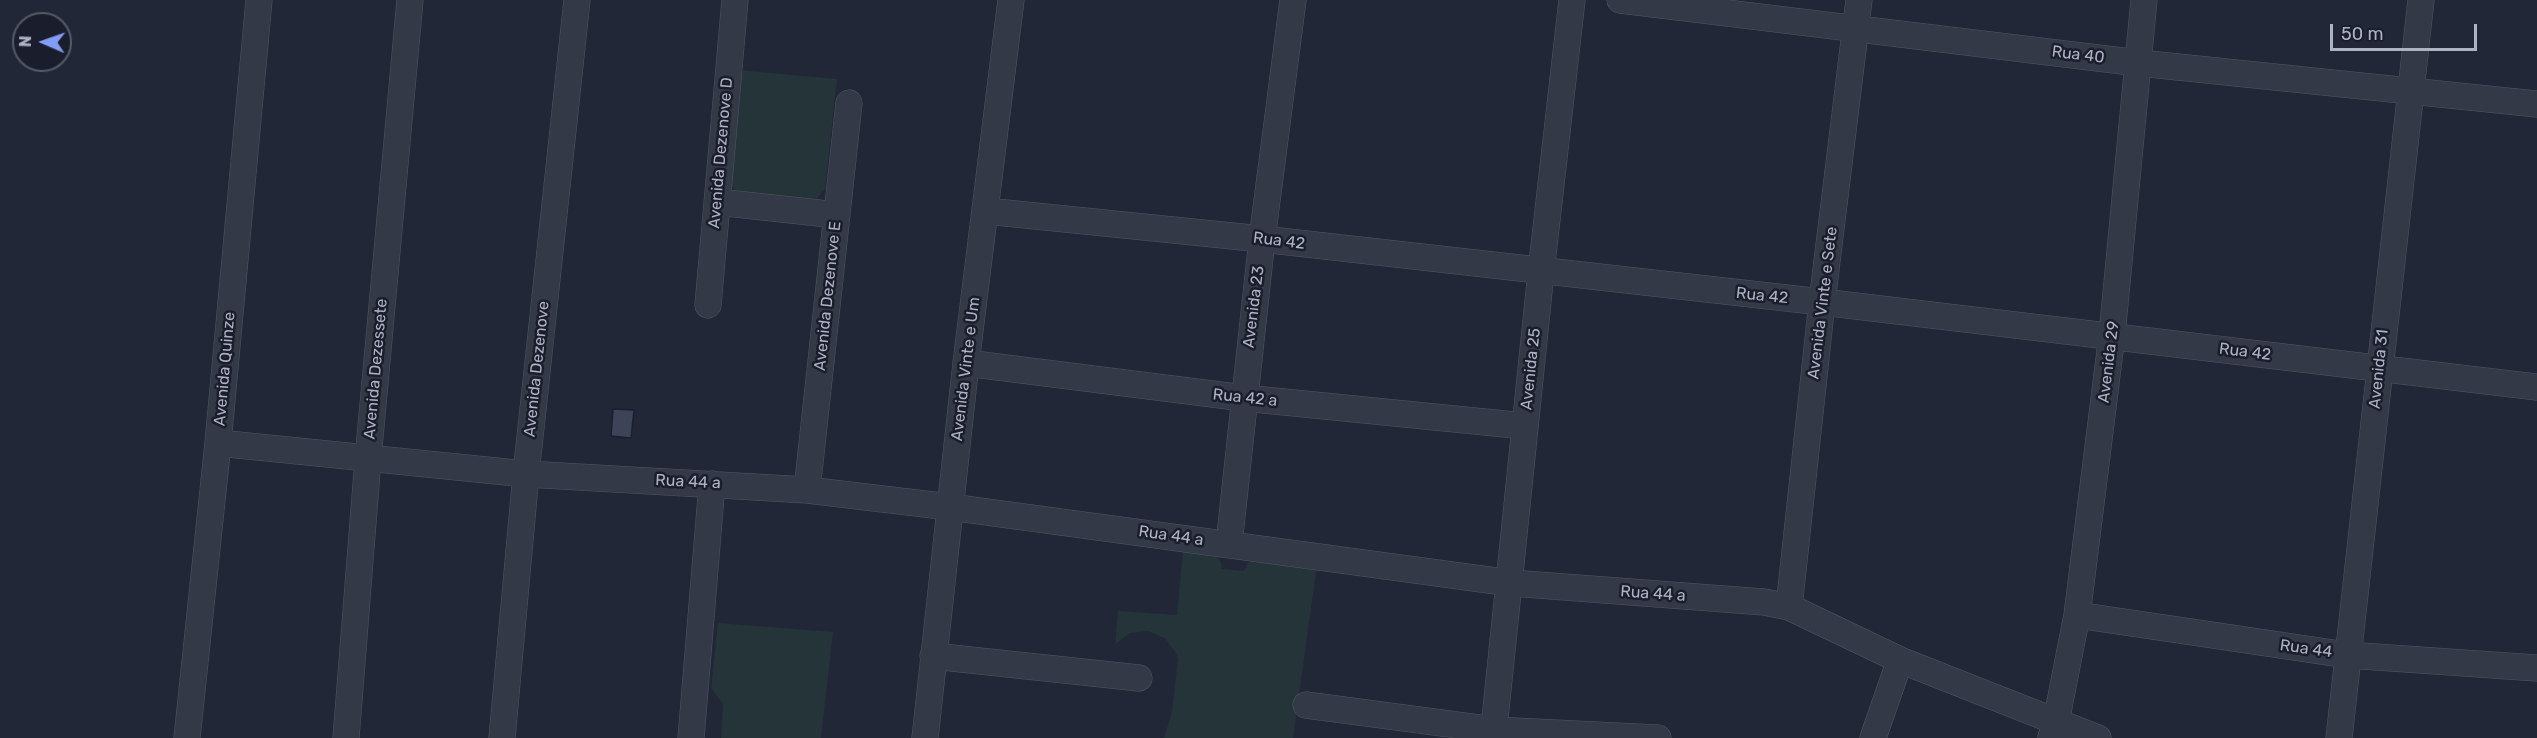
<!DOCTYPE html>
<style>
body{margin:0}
#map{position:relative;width:2537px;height:738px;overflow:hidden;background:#212737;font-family:Rubik,sans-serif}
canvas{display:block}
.north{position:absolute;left:12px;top:12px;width:60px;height:60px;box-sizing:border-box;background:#1a1e2c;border:2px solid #555a69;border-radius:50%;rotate:272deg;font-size:16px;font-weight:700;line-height:24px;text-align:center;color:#aeb3c4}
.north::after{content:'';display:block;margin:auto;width:21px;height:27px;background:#839cf5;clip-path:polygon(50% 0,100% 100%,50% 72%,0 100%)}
.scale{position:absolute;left:2330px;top:24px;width:147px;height:27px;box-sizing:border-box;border:3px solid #aeb3c4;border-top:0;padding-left:8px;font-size:18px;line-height:21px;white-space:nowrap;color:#aeb3c4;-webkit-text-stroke:4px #1a1e2c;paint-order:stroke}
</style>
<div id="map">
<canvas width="2537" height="738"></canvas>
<div class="north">N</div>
<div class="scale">50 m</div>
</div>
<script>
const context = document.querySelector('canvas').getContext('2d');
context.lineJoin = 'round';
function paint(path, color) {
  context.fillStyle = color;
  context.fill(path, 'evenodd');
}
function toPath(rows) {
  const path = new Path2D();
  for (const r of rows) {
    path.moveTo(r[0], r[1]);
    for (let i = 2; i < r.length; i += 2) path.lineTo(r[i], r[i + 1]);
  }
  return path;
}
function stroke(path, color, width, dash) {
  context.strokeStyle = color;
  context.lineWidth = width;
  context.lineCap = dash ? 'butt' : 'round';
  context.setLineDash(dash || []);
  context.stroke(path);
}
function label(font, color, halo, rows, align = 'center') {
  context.font = font + ' Rubik,sans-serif';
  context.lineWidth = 5;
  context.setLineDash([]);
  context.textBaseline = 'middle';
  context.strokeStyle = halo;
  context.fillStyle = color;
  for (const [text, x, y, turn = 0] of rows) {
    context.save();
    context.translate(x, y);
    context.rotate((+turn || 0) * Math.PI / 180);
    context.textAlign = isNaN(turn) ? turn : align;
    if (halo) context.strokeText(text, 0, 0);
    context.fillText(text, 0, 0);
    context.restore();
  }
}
const green = toPath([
 [737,70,837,79,825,189,817,198,812,200,737,192,731,186],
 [1183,550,1215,554,1221,562,1222,569,1244,571,1248,563,1254,559,1317,565,1293,738,1164,738,1172,712,1178,659,1176,653,1165,638,1148,631,1130,633,1115,644,1118,611,1177,615],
 [718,623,833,632,821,738,721,738,723,704,711,688]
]);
const building = toPath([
 [613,409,634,410,631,438,611,436,613,409]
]);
const minor = toPath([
 [1620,0,2139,63,2537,104],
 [717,202,837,215],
 [986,211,1262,239,1822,302,2537,387],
 [708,305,735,0],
 [966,363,1244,398,1525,426],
 [218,443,526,474,807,490,950,507,1511,583,1764,602,1789,607,1900,660,2098,738],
 [807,490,849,103],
 [1229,544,1262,239,1293,0],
 [1789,607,1822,302,1859,0],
 [2077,615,2347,655,2537,668],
 [933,656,1139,678],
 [1306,705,1494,730,1658,738],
 [2051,737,2056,722,2077,615,2112,335,2144,0],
 [187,738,218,443,259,0],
 [346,738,368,459,410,0],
 [502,738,526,474,577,0],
 [691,738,712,484],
 [925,738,966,363,1011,0],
 [1493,738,1541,272,1572,0],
 [1873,738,1900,660],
 [2339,738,2421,0]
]);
const streetNames = [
 ["Rua 40",2078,55,7],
 ["Avenida Dezenove D",721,153,-85],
 ["Rua 42",1279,241,7],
 ["Avenida Dezenove E",828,296,-84],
 ["Rua 42",1762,296,6],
 ["Avenida Vinte e Sete",1823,303,-83],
 ["Avenida 23",1254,307,-83],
 ["Rua 42",2245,352,7],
 ["Avenida 29",2109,362,-83],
 ["Avenida Quinze",225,369,-85],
 ["Avenida Dezessete",376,369,-85],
 ["Avenida Dezenove",537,369,-84],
 ["Avenida Vinte e Um",966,369,-83],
 ["Avenida 25",1531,369,-84],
 ["Avenida 31",2379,369,-84],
 ["Rua 42 a",1245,398,6],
 ["Rua 44 a",688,482,3],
 ["Rua 44 a",1171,536,8],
 ["Rua 44 a",1653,594,4],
 ["Rua 44",2306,649,8]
];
paint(green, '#243439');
paint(building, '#3d4457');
stroke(building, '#1c202e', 1.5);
stroke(minor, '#515665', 27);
stroke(minor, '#343947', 26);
label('16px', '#aeb3c4', '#1a1e2c', streetNames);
</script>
